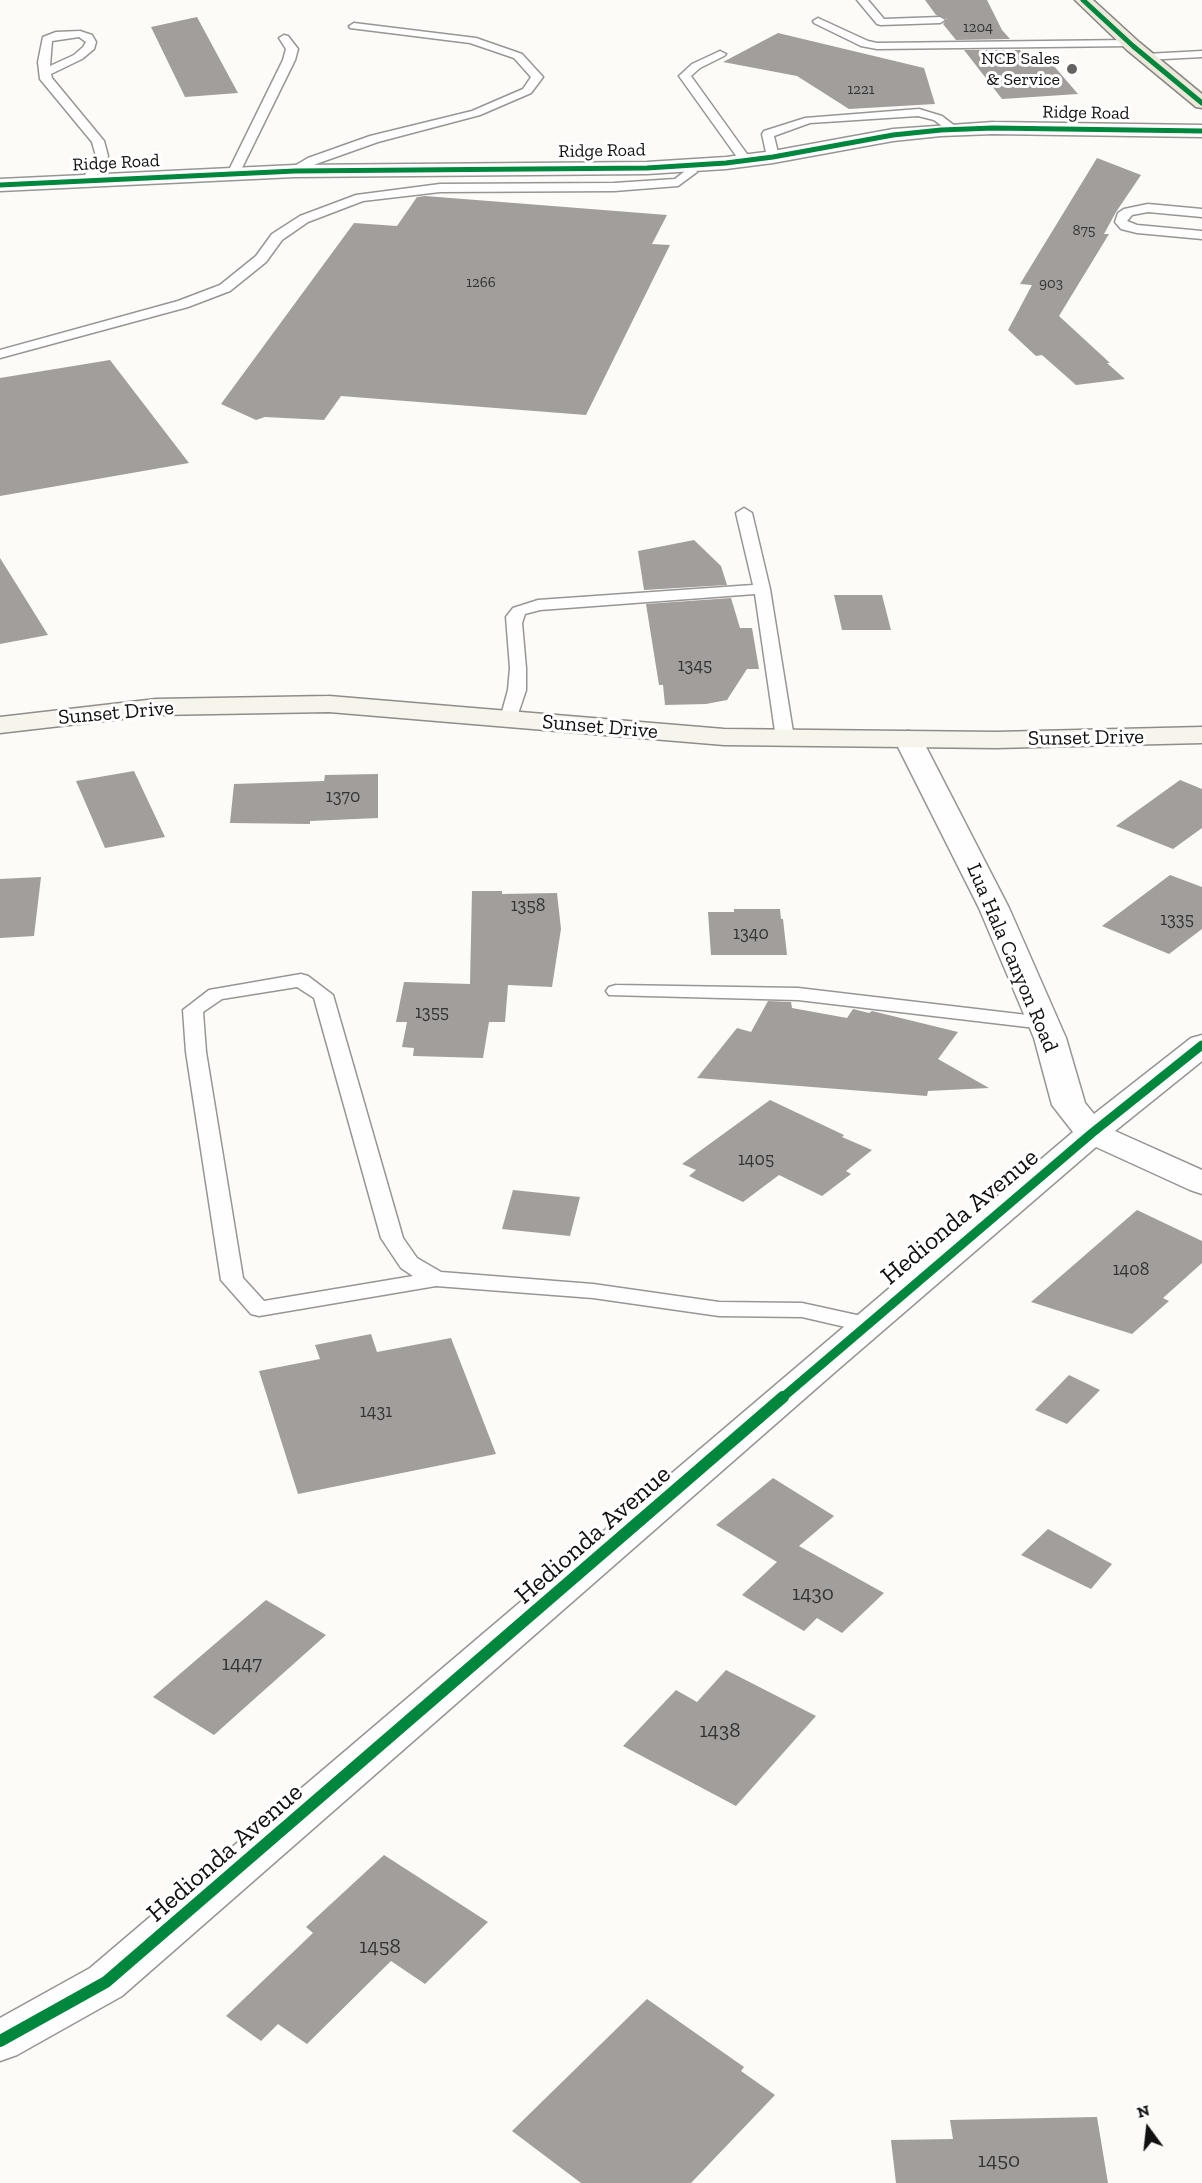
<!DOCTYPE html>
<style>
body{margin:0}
#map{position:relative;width:1202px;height:2183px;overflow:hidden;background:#fdfbf7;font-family:"Zilla Slab",serif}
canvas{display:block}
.north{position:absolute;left:1118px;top:2099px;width:60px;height:60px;-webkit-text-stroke:4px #fff;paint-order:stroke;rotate:345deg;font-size:16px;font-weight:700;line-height:24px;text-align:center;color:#111}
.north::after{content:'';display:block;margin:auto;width:21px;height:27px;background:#111;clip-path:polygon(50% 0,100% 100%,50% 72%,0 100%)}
</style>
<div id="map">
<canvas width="1202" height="2183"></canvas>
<div class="north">N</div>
</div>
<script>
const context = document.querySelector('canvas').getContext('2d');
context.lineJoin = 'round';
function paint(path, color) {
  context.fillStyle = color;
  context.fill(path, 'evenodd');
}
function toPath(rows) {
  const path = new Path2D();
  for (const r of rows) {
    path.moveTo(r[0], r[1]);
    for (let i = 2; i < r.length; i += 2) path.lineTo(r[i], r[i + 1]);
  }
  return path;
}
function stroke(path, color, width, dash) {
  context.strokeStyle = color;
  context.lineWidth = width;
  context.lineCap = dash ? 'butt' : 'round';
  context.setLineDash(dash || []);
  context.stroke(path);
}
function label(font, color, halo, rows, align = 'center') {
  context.font = font + ' "Zilla Slab",serif';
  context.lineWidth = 6;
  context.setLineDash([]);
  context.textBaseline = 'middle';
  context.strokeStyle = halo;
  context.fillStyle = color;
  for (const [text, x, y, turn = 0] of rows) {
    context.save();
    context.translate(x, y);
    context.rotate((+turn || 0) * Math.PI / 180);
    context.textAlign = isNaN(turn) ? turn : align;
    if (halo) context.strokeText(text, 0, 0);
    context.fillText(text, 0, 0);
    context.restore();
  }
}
const building = toPath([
 [925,0,987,0,1002,30,1010,39,956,40,943,24,947,19,936,15],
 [197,17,238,93,185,97,151,27],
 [778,33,924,68,935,104,849,109,797,76,723,62],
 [964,50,1020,50,1027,58,1047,58,1078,94,1002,99],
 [1097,158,1141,175,1116,212,1104,234,1109,234,1059,316,1110,363,1107,363,1125,379,1076,385,1042,355,1036,356,1008,330,1032,285,1020,284],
 [425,196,667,215,652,244,670,245,586,415,341,396,324,420,265,417,256,420,221,404,354,223,397,226,417,197],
 [110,360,189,463,0,496,0,378],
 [694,540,721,566,727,585,644,590,638,551],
 [0,558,30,606,48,635,0,644],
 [834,595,882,595,891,630,842,630],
 [731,598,740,628,752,628,759,669,747,669,727,700,706,704,665,705,663,685,659,685,646,604],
 [134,771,165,837,105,848,76,781],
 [378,774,378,818,310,821,310,824,230,823,234,784,324,781,325,775],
 [1180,780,1202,789,1202,828,1173,849,1116,826],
 [1170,875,1202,887,1202,929,1169,954,1102,926],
 [41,877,34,936,0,938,0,879],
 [472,891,502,891,502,894,557,893,561,929,552,987,508,985,505,1022,489,1022,483,1058,413,1056,414,1048,402,1047,407,1022,396,1022,404,982,470,984],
 [734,909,780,909,781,919,783,919,787,955,711,955,708,912,734,912],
 [768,1001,791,1002,792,1008,847,1018,853,1009,869,1013,872,1011,958,1032,938,1059,989,1088,928,1091,927,1096,697,1078,737,1028,751,1032],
 [770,1100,844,1135,842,1137,872,1150,846,1171,851,1174,822,1196,779,1175,743,1202,689,1176,696,1170,682,1164],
 [513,1190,580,1197,570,1236,502,1229],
 [1137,1210,1202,1241,1202,1263,1163,1298,1169,1301,1132,1334,1031,1302],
 [371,1334,377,1352,451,1338,496,1454,298,1494,259,1371,320,1359,315,1345],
 [1069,1375,1100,1390,1067,1424,1035,1410],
 [773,1478,834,1516,799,1546,884,1593,842,1633,817,1618,804,1631,742,1595,777,1562,716,1525],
 [1048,1529,1112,1564,1091,1589,1021,1555],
 [266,1600,326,1635,214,1735,153,1697],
 [726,1670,816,1716,736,1806,623,1746,676,1690,697,1702],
 [384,1855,488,1922,425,1984,391,1961,307,2044,278,2024,261,2041,226,2016,313,1933,306,1927],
 [647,1999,744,2067,741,2071,775,2095,691,2183,581,2183,512,2131],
 [1097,2117,1108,2183,896,2183,891,2140,953,2139,950,2120]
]);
const service = toPath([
 [857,0,868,0,884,19,940,17,945,20,940,23,881,25,877,24,857,0],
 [818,18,868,41,877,43,1130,40,1135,43,1130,46,877,49,861,46,814,23,813,21,818,18],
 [354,23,476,38,522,54,543,77,531,93,480,115,378,142,316,164,299,174,291,174,291,168,308,158,370,136,472,111,523,89,531,77,514,58,470,43,350,28,349,26,354,23],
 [80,31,92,35,96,42,94,49,82,59,51,74,52,78,104,141,108,156,92,183,88,184,82,180,96,156,92,142,40,79,38,62,43,37,56,32,80,31],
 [79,37,86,42,83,47,74,55,50,66,52,41,79,37],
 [284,35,288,36,298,49,295,60,239,174,233,178,229,177,227,174,283,60,286,49,279,38,284,35],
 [720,51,726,54,724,56,700,68,691,76,752,161,746,165,742,164,679,76,692,64,720,51],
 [1202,51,1202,57,1146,60,1140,57,1146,54,1202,51],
 [919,109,942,116,960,130,954,134,950,132,934,120,918,116,810,123,774,136,779,157,773,161,767,157,762,134,764,131,805,118,919,109],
 [689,161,693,162,697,172,678,186,614,191,440,192,363,201,308,222,282,240,266,262,230,291,188,307,0,358,0,350,178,301,220,285,256,256,272,234,300,216,356,195,440,184,614,183,675,179,685,171,683,165,689,161],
 [1148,204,1202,209,1202,217,1148,212,1132,215,1127,221,1137,225,1202,231,1202,239,1137,233,1121,229,1115,222,1118,213,1124,209,1148,204],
 [744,508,752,513,770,589,794,738,791,742,785,743,779,742,776,738,755,594,540,610,525,614,522,623,526,668,526,690,515,723,503,723,500,719,508,690,510,668,506,617,513,608,538,600,753,585,736,513,744,508],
 [301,974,308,976,333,995,403,1238,417,1258,441,1272,593,1284,719,1302,802,1303,875,1319,879,1324,875,1329,867,1332,802,1317,719,1316,593,1298,436,1286,259,1316,251,1314,221,1280,186,1052,183,1010,209,990,301,974],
 [297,987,314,998,381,1238,401,1268,413,1276,264,1301,243,1278,206,1052,203,1012,222,999,297,987],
 [616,985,798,988,1044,1017,1051,1019,1054,1023,1051,1027,1044,1029,798,1000,609,995,606,991,609,987,616,985]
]);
const minor = toPath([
 [908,731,918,733,922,739,1009,908,1066,1038,1085,1103,1094,1114,1191,1038,1202,1035,1202,1061,1115,1131,1202,1170,1202,1194,1190,1190,1096,1147,835,1372,122,1996,17,2055,0,2061,0,2018,90,1968,1073,1132,1052,1105,1034,1038,979,908,894,739,898,733,908,731]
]);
const tertiary = toPath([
 [993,122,1202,125,1202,137,993,134,941,136,893,141,773,163,726,169,647,174,295,177,0,191,0,179,295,165,647,162,726,157,773,151,893,129,993,122]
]);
const secondary = toPath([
 [329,696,724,729,996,732,1202,727,1202,743,996,748,724,745,329,712,156,715,0,733,0,717,156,699,329,696]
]);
const primary = toPath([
 [1075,0,1093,0,1139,42,1202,94,1202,108,1196,107,1127,50,1075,0]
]);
const cyclewayFar2 = toPath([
 [1083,0,1133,46,1202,103],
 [0,185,295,171,647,168,726,163,773,157,893,135,941,130,993,128,1202,131]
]);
const cyclewayFar1 = toPath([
 [782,1398,1092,1133,1202,1045]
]);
const cycleway = toPath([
 [0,2041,106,1982,783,1397]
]);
const markers = [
 [1072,69,6,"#646362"]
];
const farNumbernames = [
 ["1204",978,28],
 ["1221",861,90],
 ["875",1084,231],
 ["1266",481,283],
 ["903",1051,284]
];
const farPoinames = [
 ["NCB Sales",1060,59],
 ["& Service",1060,80]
];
const farStreetnames = [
 ["Ridge Road",1086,113,1],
 ["Ridge Road",602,151,-1],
 ["Ridge Road",116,163,-3]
];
const numberNames = [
 ["1345",695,666],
 ["1370",343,797],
 ["1358",528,906],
 ["1335",1177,920],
 ["1340",751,934],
 ["1355",432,1013],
 ["1405",756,1160],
 ["1408",1131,1270],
 ["1431",376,1412]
];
const streetNames = [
 ["Sunset Drive",116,713,-5],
 ["Sunset Drive",600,727,5],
 ["Sunset Drive",1086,738,-1],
 ["Lua Hala Canyon Road",1012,958,67]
];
const nearNumbernames = [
 ["1430",813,1594],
 ["1447",242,1664],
 ["1438",720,1731],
 ["1458",380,1947],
 ["1450",999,2161]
];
const nearStreetnames = [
 ["Hedionda Avenue",960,1217,-40],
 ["Hedionda Avenue",593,1535,-41],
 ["Hedionda Avenue",225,1853,-41]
];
paint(building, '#a19e9c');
stroke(service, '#979695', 3);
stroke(minor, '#979695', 3);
stroke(tertiary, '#979695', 3);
stroke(secondary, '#8e8d8b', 3);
stroke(primary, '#858482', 3);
paint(service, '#fffefe');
paint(minor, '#fffefe');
paint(tertiary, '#fffefe');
paint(secondary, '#f6f4eb');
paint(primary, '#eee8da');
stroke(cyclewayFar2, '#00873e', 5);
stroke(cyclewayFar1, '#00873e', 9);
stroke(cycleway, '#00873e', 12);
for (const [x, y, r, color] of markers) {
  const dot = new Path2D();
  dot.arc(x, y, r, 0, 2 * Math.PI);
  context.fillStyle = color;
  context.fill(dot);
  stroke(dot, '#fff', 2);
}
label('15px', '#353434', null, farNumbernames);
label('18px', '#111', '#fff', farPoinames, 'right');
label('18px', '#111', '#fff', farStreetnames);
label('18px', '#353434', null, numberNames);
label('21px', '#111', '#fff', streetNames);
label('21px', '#353434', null, nearNumbernames);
label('26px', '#111', '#fff', nearStreetnames);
</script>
